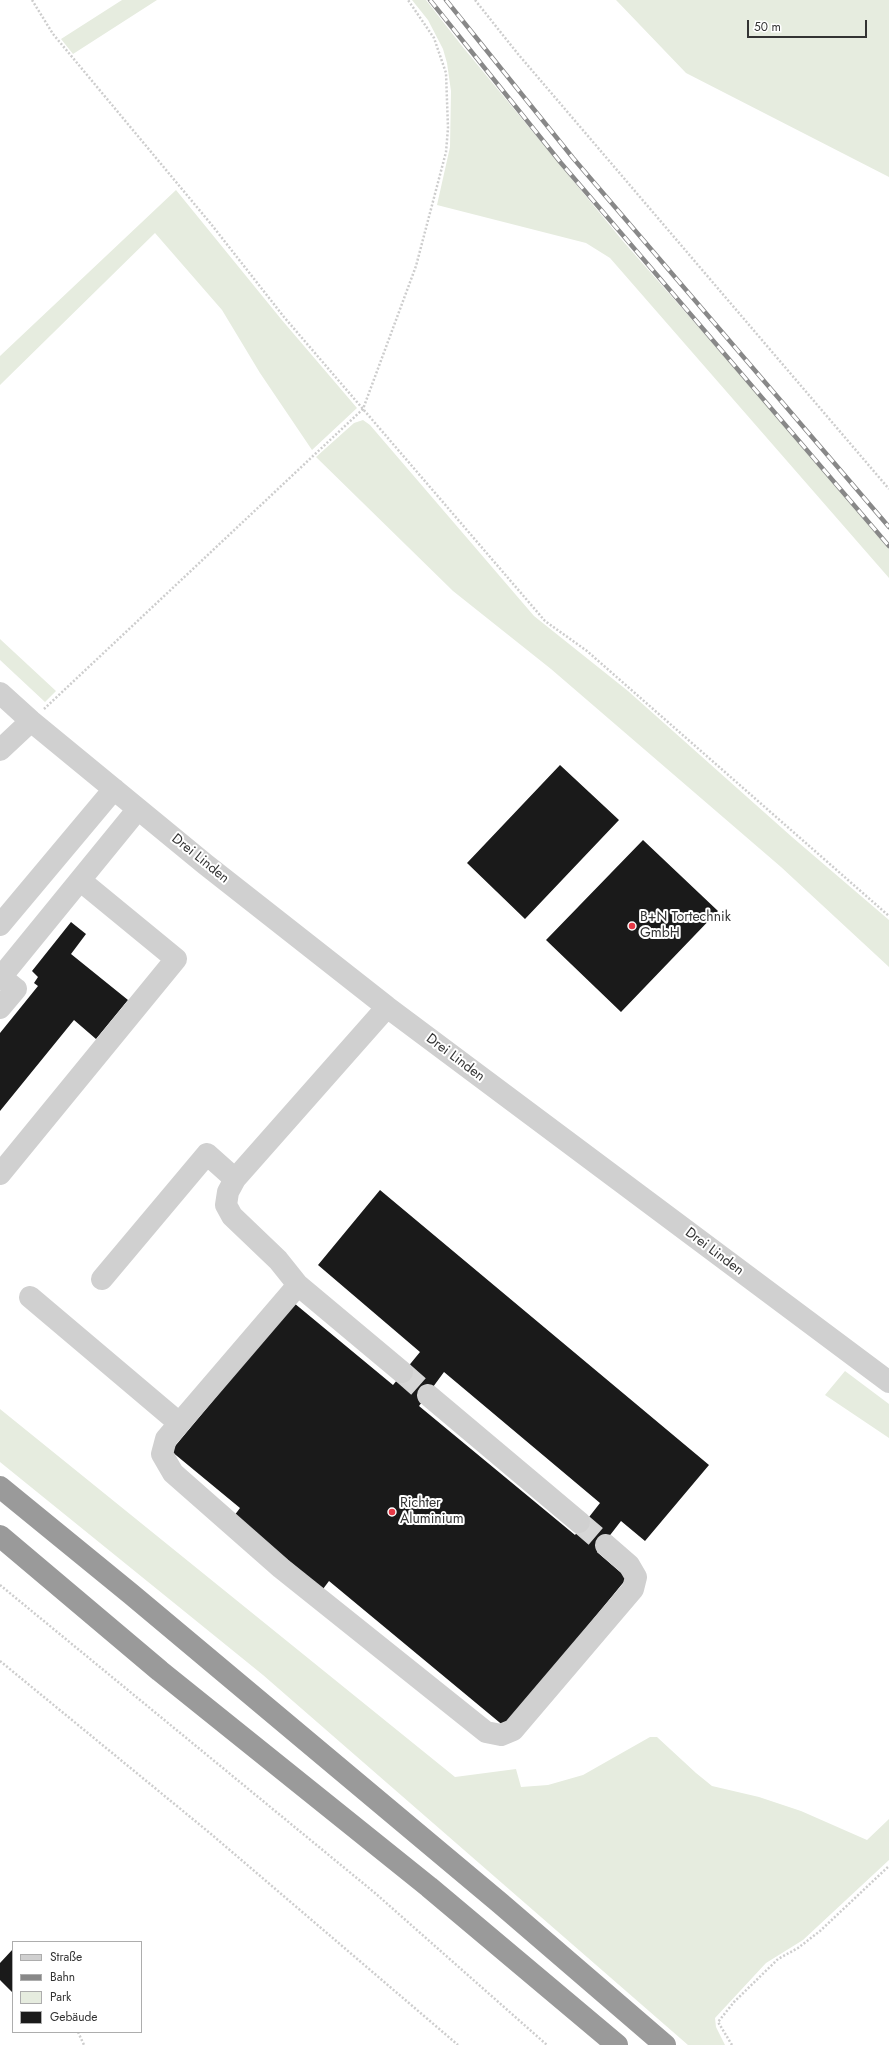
<!DOCTYPE html>
<meta charset="utf-8">
<style>
body{margin:0}
#map{position:relative;width:889px;height:2045px;overflow:hidden;background:#fff;font-family:Jost,sans-serif}
canvas{display:block}
.legend{position:absolute;left:12px;top:1941px;width:130px;height:92px;box-sizing:border-box;background:#fff;border:1px solid #adadad;margin:0;padding:5px 7px;list-style:none;font-size:12px;color:#333}
.legend li{display:flex;align-items:center;gap:8px;height:20px}
.legend b{width:20px;border:1px solid #adadad}
.scale{position:absolute;left:747px;top:20px;width:120px;height:18px;box-sizing:border-box;border:2px solid #333;border-top:0;padding-left:5px;font-size:12px;line-height:14px;white-space:nowrap;color:#333;-webkit-text-stroke:3px #fff;paint-order:stroke}
</style>
<div id="map">
<canvas width="889" height="2045"></canvas>
<ul class="legend">
<li><b style="height:5px;background:#d0d0d0"></b>Straße</li>
<li><b style="height:5px;background:#888"></b>Bahn</li>
<li><b style="height:11px;background:#e6ecdf"></b>Park</li>
<li><b style="height:11px;background:#1a1a1a"></b>Gebäude</li>
</ul>
<div class="scale">50 m</div>
</div>
<script>
const context = document.querySelector('canvas').getContext('2d');
context.lineJoin = 'round';
function paint(path, color) {
  context.fillStyle = color;
  context.fill(path, 'evenodd');
}
function toPath(rows) {
  const path = new Path2D();
  for (const r of rows) {
    path.moveTo(r[0], r[1]);
    for (let i = 2; i < r.length; i += 2) path.lineTo(r[i], r[i + 1]);
  }
  return path;
}
function stroke(path, color, width, dash) {
  context.strokeStyle = color;
  context.lineWidth = width;
  context.lineCap = dash ? 'butt' : 'round';
  context.setLineDash(dash || []);
  context.stroke(path);
}
function label(font, color, halo, rows, align = 'center') {
  context.font = font + ' Jost,sans-serif';
  context.lineWidth = 4;
  context.setLineDash([]);
  context.textBaseline = 'middle';
  context.strokeStyle = halo;
  context.fillStyle = color;
  for (const [text, x, y, turn = 0] of rows) {
    context.save();
    context.translate(x, y);
    context.rotate((+turn || 0) * Math.PI / 180);
    context.textAlign = isNaN(turn) ? turn : align;
    if (halo) context.strokeText(text, 0, 0);
    context.fillText(text, 0, 0);
    context.restore();
  }
}
const green = toPath([
 [122,0,157,0,73,54,61,39],
 [412,0,426,0,462,46,622,240,730,363,889,549,889,578,610,258,586,243,437,205,450,147,451,91,447,63,443,49,428,20],
 [616,0,889,0,889,177,686,73],
 [176,190,281,319,357,408,312,450,260,373,222,310,155,233,0,385,0,356],
 [363,420,370,425,534,616,628,691,792,837,889,920,889,967,781,867,551,669,453,591,316,457,354,423],
 [0,639,56,691,45,702,0,660],
 [845,1371,889,1404,889,1438,825,1395],
 [0,1409,455,1777,516,1769,521,1787,548,1785,583,1775,650,1737,657,1737,696,1773,712,1786,759,1797,801,1811,867,1840,889,1819,889,1860,803,1940,766,1963,715,2018,716,2027,725,2045,688,2045,263,1675,0,1462]
]);
const building = toPath([
 [560,765,619,820,525,919,467,863],
 [643,840,718,911,621,1012,546,940],
 [71,922,86,934,71,954,128,1000,96,1039,74,1020,0,1111,0,1033,38,986,34,983,38,977,32,971],
 [380,1190,709,1465,645,1541,621,1521,597,1552,627,1578,505,1727,329,1581,323,1589,234,1516,240,1508,171,1451,294,1303,393,1385,420,1352,318,1265],
 [444,1372,600,1503,575,1535,419,1406],
 [13,1949,13,1993,0,1980,0,1963]
]);
const minorTunnel = toPath([
 [402,1372,428,1395],
 [579,1522,606,1545]
]);
const path = toPath([
 [32,0,53,34,211,224,284,317,545,621,587,651,889,916],
 [475,0,518,54,889,489],
 [44,709,363,409,416,266,446,152,448,128,446,73,434,38,408,0],
 [0,1585,375,1893,547,2045],
 [0,1661,211,1834,458,2045],
 [78,2032,84,2045],
 [732,2045,718,2022,734,2002,778,1959,798,1948,820,1931,889,1866]
]);
const minor = toPath([
 [0,693,31,721,205,864,387,1007,889,1382],
 [0,750,31,721],
 [0,925,114,789],
 [387,1007,235,1179,228,1192,226,1205,232,1216,278,1260,298,1285,402,1372],
 [0,1008,16,989,1,977,138,809],
 [0,1174,176,959,81,881],
 [102,1279,207,1154,235,1179],
 [298,1285,166,1439,162,1454,173,1473,281,1568,486,1732,501,1735,513,1730,633,1589,636,1577,629,1565,606,1545],
 [30,1297,179,1423],
 [428,1395,579,1522]
]);
const highway = toPath([
 [0,1487,131,1594,500,1903,665,2045],
 [0,1536,160,1671,429,1887,617,2045]
]);
const rail = toPath([
 [430,0,561,163,889,546],
 [446,0,573,158,889,527]
]);
const markers = [
 [632,926,4,"#e63946"],
 [392,1512,4,"#e63946"]
];
const streetNames = [
 ["Drei Linden",200,859,39],
 ["Drei Linden",455,1058,37],
 ["Drei Linden",714,1252,37]
];
const poiNames = [
 ["B+N Tortechnik",640,918],
 ["GmbH",640,934],
 ["Richter",400,1504],
 ["Aluminium",400,1520]
];
paint(green, '#e6ecdf');
paint(building, '#1a1a1a');
stroke(minorTunnel, '#d6d6d6', 22, [22, 11]);
stroke(path, '#cdcdcd', 2.5, [2, 2]);
stroke(minor, '#d0d0d0', 22);
stroke(highway, '#9a9a9a', 22);
stroke(rail, '#888', 4.5);
stroke(rail, '#fff', 3, [9]);
for (const [x, y, r, color] of markers) {
  const dot = new Path2D();
  dot.arc(x, y, r, 0, 2 * Math.PI);
  context.fillStyle = color;
  context.fill(dot);
  stroke(dot, '#fff', 1.5);
}
label('14px', '#333', '#fff', streetNames);
label('14px', '#333', '#fff', poiNames, 'left');
</script>
